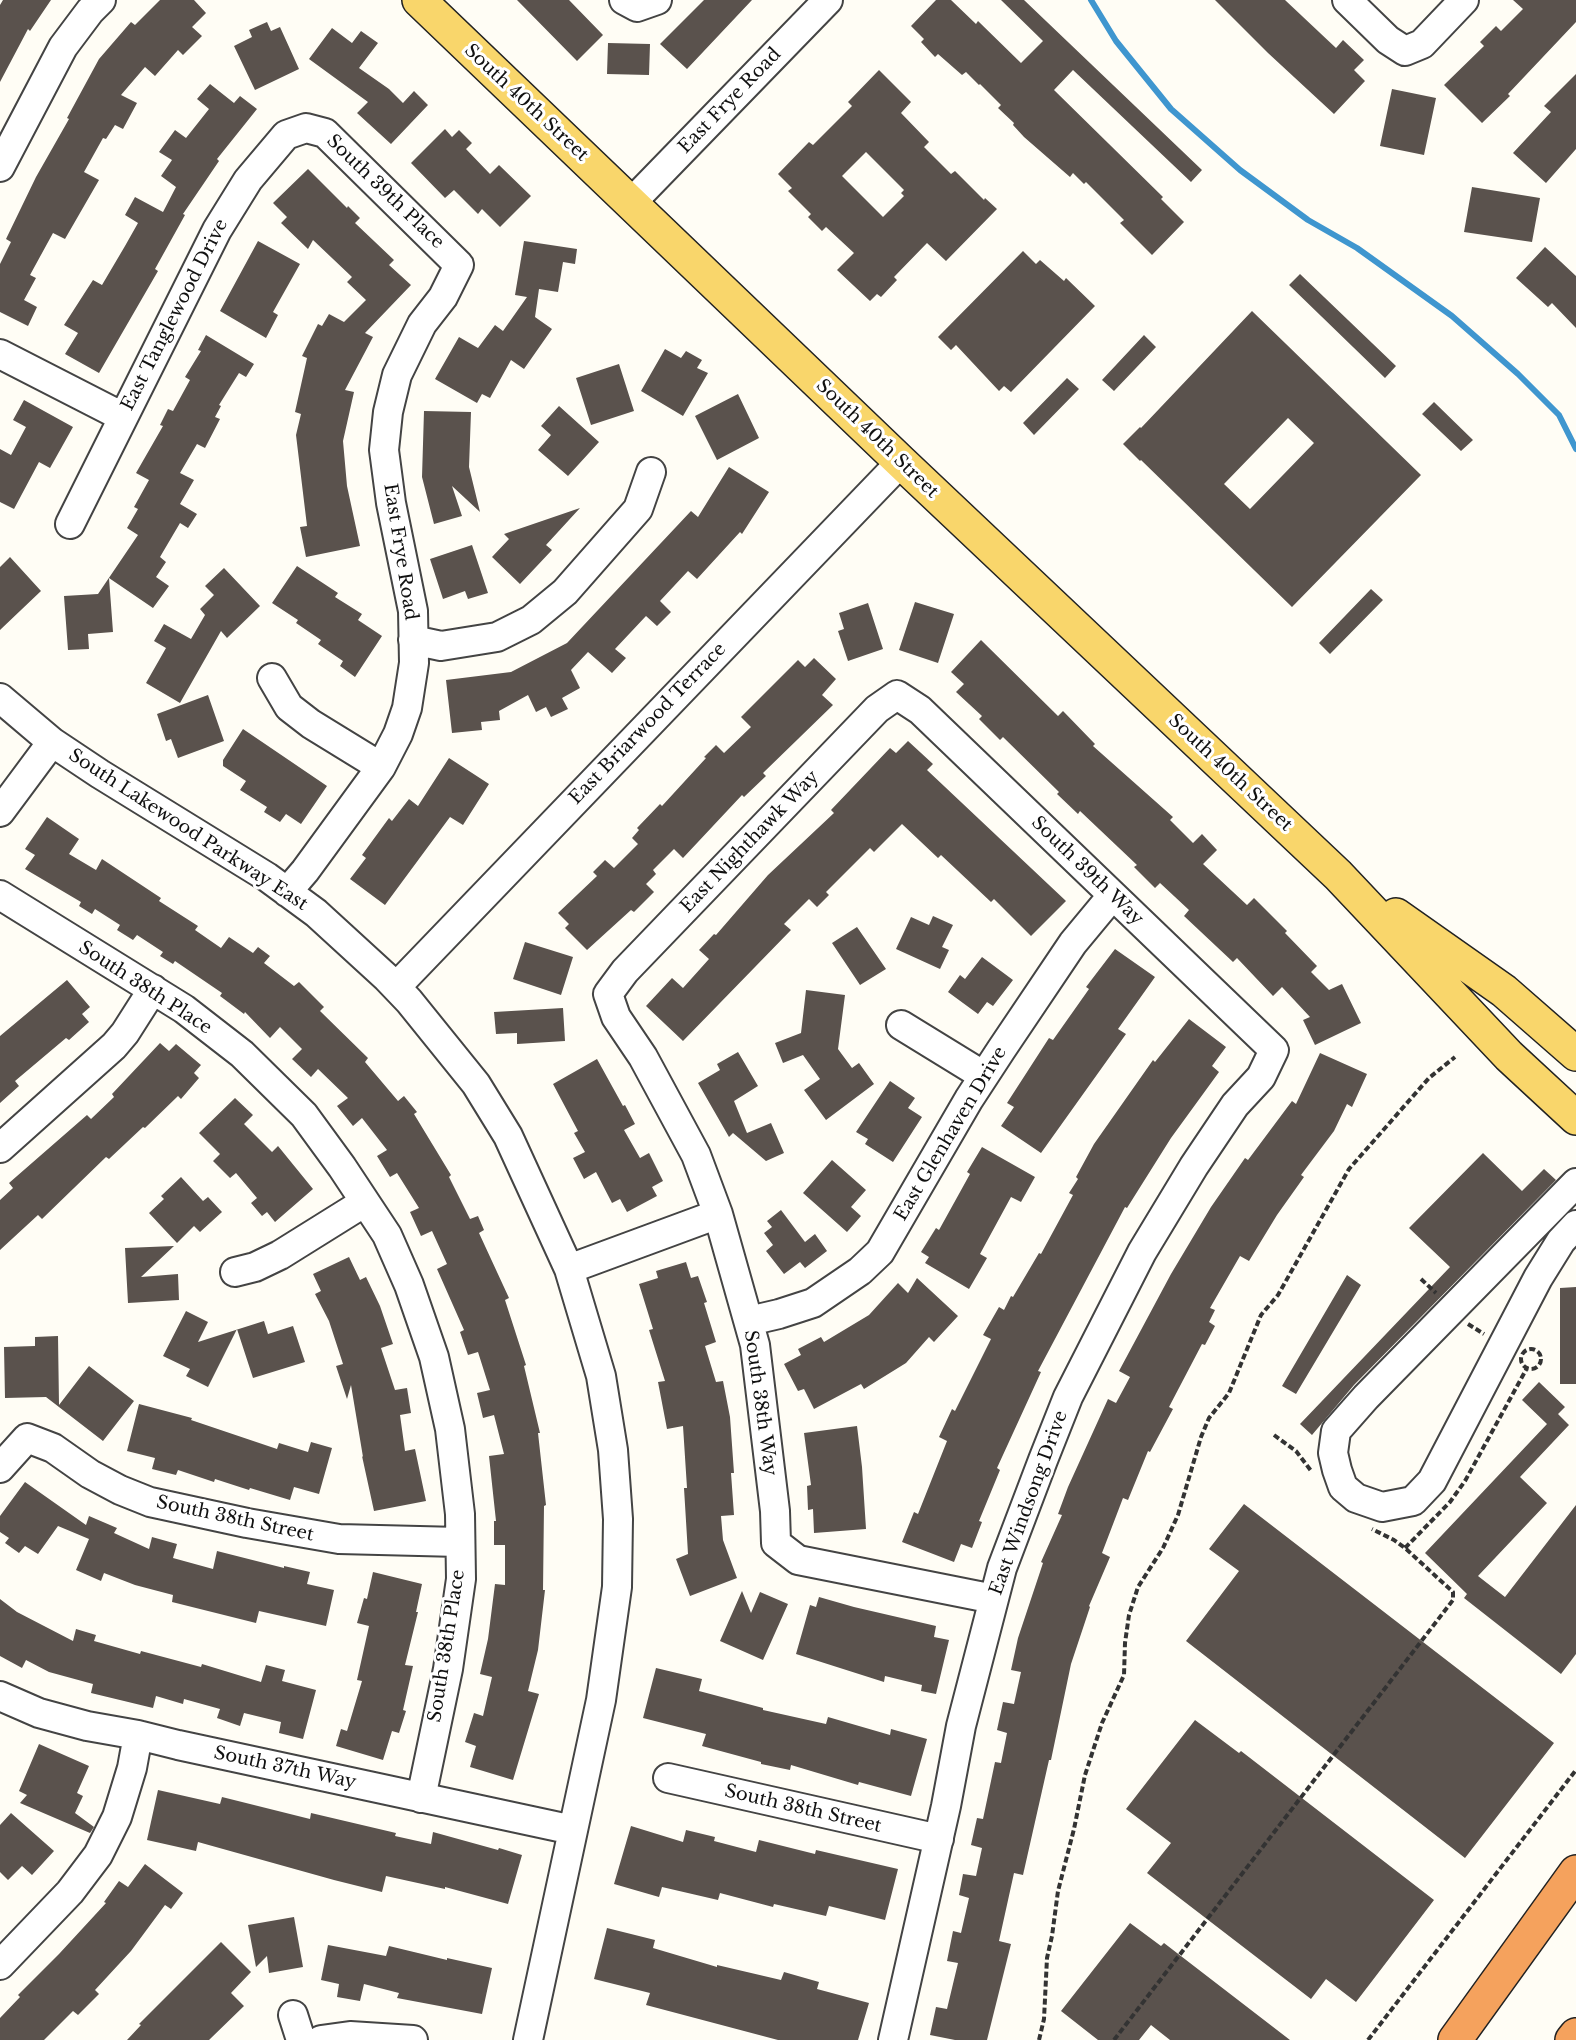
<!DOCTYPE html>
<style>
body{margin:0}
canvas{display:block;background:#fffdf5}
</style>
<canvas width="1576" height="2040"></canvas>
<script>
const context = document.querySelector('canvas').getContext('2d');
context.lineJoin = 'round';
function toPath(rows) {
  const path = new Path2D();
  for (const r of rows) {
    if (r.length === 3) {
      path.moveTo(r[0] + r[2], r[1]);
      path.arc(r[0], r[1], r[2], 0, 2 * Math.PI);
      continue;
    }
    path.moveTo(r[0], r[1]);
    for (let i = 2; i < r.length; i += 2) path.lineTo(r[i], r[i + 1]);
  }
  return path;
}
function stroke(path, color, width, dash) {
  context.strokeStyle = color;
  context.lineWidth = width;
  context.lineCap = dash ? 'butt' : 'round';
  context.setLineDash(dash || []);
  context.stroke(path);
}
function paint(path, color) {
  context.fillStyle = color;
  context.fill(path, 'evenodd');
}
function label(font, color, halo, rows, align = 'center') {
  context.font = font + ' "Libre Baskerville",serif';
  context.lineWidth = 6;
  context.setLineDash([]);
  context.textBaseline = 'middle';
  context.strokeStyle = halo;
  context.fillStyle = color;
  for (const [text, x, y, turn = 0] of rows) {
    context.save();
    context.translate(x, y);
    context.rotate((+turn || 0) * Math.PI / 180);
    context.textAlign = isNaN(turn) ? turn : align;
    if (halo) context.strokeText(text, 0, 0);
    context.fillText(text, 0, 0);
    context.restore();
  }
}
const stream = toPath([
 [1091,0,1116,41,1171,109,1240,170,1308,220,1357,248,1452,316,1518,374,1559,415,1576,449]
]);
const building = toPath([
 [3,0,51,0,30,31,28,29,0,82,0,5],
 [160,0,194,0,206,13,192,27,202,36,183,55,178,50,155,76,145,67,121,95,137,103,123,129,115,125,106,139,103,138,84,172,99,180,65,239,53,233,30,275,36,278,24,300,37,307,28,326,0,312,0,264,11,242,6,239,36,177,69,119,67,118,99,59,131,22,135,25],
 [517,0,569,0,603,35,577,61],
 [704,0,752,0,687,69,660,44],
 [936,0,951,0,976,24,978,21,1021,63,1043,41,1001,0,1024,0,1202,170,1191,182,1073,70,1054,90,1163,197,1161,199,1184,222,1152,255,1120,223,1124,220,1086,182,1084,184,1073,173,1070,177,1024,137,1013,125,1014,123,998,108,1001,105,980,84,979,85,966,72,962,75,938,54,935,57,921,42,924,39,911,26],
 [1215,0,1285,0,1336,48,1343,40,1364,60,1354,70,1365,81,1334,114,1268,53],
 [1513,0,1576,0,1576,22,1508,94,1510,96,1482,123,1444,85,1484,46,1480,42,1496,26,1501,31,1523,9],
 [267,22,271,31,280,27,299,69,255,90,234,46,252,37,249,30],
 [332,28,352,43,361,31,378,43,359,68,389,89,403,103,414,91,428,105,391,144,357,113,368,102,309,59],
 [608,43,650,44,649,75,607,74],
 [879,70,911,102,901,113,929,142,924,147,951,174,955,171,984,200,985,198,997,209,946,261,927,243,894,277,897,280,881,297,877,294,870,301,837,270,854,253,826,227,822,231,808,217,811,214,788,191,792,188,778,174,809,142,813,145,852,106,848,102],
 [866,152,904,190,901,193,904,196,883,217,842,176],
 [1576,74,1576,149,1546,183,1513,153,1551,112,1544,106],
 [210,84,234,103,240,96,257,109,217,159,219,161,183,214,185,215,155,269,158,271,99,373,65,354,78,333,64,325,93,280,102,285,125,246,138,223,125,215,135,197,163,212,176,187,161,176,172,160,159,152,175,130,186,138,209,109,197,99],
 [1392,89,1436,98,1424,155,1380,146],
 [445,129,452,137,459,130,472,143,466,149,490,174,499,165,531,196,500,227,482,209,478,214,454,190,445,198,411,163],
 [308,169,347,208,348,206,360,218,355,223,394,260,389,265,411,285,365,333,373,337,345,390,354,392,343,441,347,486,360,546,306,557,300,527,307,526,296,435,301,414,295,412,307,358,302,356,318,324,322,326,329,314,344,322,366,300,347,282,352,277,313,240,308,249,281,223,287,217,273,203],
 [1472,187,1540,198,1532,242,1464,232],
 [258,241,300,264,273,312,278,315,266,338,220,311],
 [524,241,577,249,575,264,563,262,558,292,539,289,535,317,552,329,524,369,511,360,490,398,482,394,477,403,435,379,459,337,478,348,495,325,503,331,527,297,515,295],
 [1545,247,1576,276,1576,328,1552,303,1548,307,1516,278],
 [1023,251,1036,264,1040,260,1064,281,1066,278,1095,306,1011,392,1004,386,999,391,956,345,951,350,938,337],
 [1300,274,1396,366,1385,378,1289,285],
 [1252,311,1421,475,1292,607,1141,460,1140,461,1123,444,1140,427,1141,428],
 [1288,418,1314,443,1250,509,1224,484],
 [206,335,254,364,246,377,239,373,219,405,221,406,215,417,220,419,205,448,197,444,180,473,194,480,180,504,197,514,188,528,180,523,160,557,166,562,156,577,169,586,153,608,109,578,113,632,88,634,89,649,68,650,64,596,98,594,138,535,127,528,138,509,134,507,149,480,136,473,163,426,160,425,168,409,173,411,190,380,185,377,201,351,198,350],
 [1144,335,1156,347,1114,391,1102,380],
 [665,349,681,358,686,351,702,360,697,368,708,373,683,416,641,391],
 [619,364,634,411,591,425,576,378],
 [1067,378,1079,389,1034,435,1023,423],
 [738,394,759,438,717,460,695,416],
 [24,400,73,427,50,468,39,462,14,509,0,502,0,449,11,455,26,427,13,420],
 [1434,402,1473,440,1461,451,1422,414],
 [559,406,599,442,568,476,538,450,551,435,541,426],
 [424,411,471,412,469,467,480,512,452,486,462,516,434,524,422,477],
 [729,467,769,492,742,534,740,532,697,579,688,571,660,601,671,612,657,626,646,616,615,649,626,658,612,673,588,652,571,670,580,688,562,698,568,709,551,717,546,707,536,712,528,695,499,711,500,720,481,722,482,730,452,733,446,680,511,672,567,643,691,511,698,517],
 [580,508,546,545,552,550,520,584,492,557,509,539,504,534],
 [472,545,488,593,468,599,465,591,443,599,430,559],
 [10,557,41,591,0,630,0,567],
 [297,566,338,593,335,597,362,614,358,620,382,636,355,677,340,666,343,661,318,644,321,640,296,623,298,620,272,603],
 [224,568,260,606,227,638,221,631,180,703,146,683,166,648,154,641,164,624,191,639,205,615,200,609,214,595,205,586],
 [1371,589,1383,600,1330,654,1319,643],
 [915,602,954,614,938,663,899,650],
 [868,603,883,649,848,661,838,631,844,629,839,613],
 [981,640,1058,716,1063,711,1095,744,1093,746,1173,817,1170,820,1193,843,1202,834,1217,850,1203,864,1247,905,1254,898,1287,931,1285,933,1317,966,1311,972,1329,990,1342,984,1361,1023,1315,1045,1303,1020,1310,1017,1282,987,1273,996,1237,958,1233,962,1184,916,1189,910,1160,883,1155,888,1134,867,1137,865,1080,811,1078,814,1057,794,1059,792,1003,737,1000,740,979,719,982,716,956,692,964,684,951,672],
 [814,658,836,679,822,695,833,705,763,773,766,776,744,797,742,795,683,858,674,849,653,870,656,874,646,884,654,892,634,912,631,910,587,950,565,928,569,924,558,913,597,876,593,872,605,860,614,868,638,844,632,838,639,830,637,828,660,804,662,806,706,758,704,757,716,745,724,753,751,727,741,717,798,660,805,667],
 [208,695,224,741,178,758,171,739,166,741,157,714],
 [243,729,327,786,301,824,286,814,280,822,264,812,267,807,240,790,246,781,223,766,223,760],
 [908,741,933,764,927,770,1066,901,1031,936,994,899,991,902,941,855,938,858,902,824,874,852,870,848,826,892,829,895,817,907,809,899,784,924,791,930,683,1041,646,1006,672,978,683,988,709,959,699,950,714,934,716,935,768,875,834,813,831,810,890,748,896,753],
 [449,758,489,784,463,825,450,817,385,905,350,879,366,858,362,855,389,818,392,821,409,799,418,806],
 [47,817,79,839,69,854,96,870,102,859,161,898,159,901,198,926,195,930,221,948,229,937,253,953,258,947,270,956,264,963,294,986,299,982,324,1007,320,1011,368,1058,365,1062,398,1101,404,1096,417,1112,414,1114,451,1175,449,1177,470,1219,478,1216,484,1230,479,1233,509,1298,505,1300,526,1365,524,1366,540,1433,538,1433,546,1505,544,1506,543,1590,545,1590,538,1650,528,1691,539,1694,513,1780,470,1767,476,1746,465,1742,474,1713,483,1716,492,1677,480,1674,488,1639,495,1584,505,1585,505,1545,494,1545,494,1521,496,1521,489,1456,504,1454,494,1415,483,1418,477,1393,490,1390,478,1352,468,1355,460,1332,464,1330,437,1269,447,1264,432,1231,421,1236,410,1212,419,1208,397,1173,390,1177,377,1156,387,1150,362,1118,353,1126,337,1106,348,1098,318,1069,311,1077,292,1059,302,1049,280,1027,270,1038,245,1012,244,1014,220,996,222,993,175,961,173,964,160,956,163,952,137,935,133,940,117,930,120,925,95,909,92,914,79,906,81,902,25,869,35,855,25,849],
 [933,916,953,925,942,947,949,950,940,969,896,949,911,917,929,925],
 [857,927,886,969,860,985,832,943],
 [525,942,573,957,561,995,513,979],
 [1115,949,1155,977,1118,1029,1126,1034,1041,1153,1001,1126,1014,1107,1007,1103,1049,1038,1053,1040,1089,989,1086,987],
 [982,957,1013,980,993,1006,987,1002,978,1014,948,992,960,975,965,979],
 [67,980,90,1007,82,1014,89,1022,69,1040,66,1038,15,1081,19,1086,0,1103,0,1036],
 [806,990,845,995,838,1049,852,1068,859,1063,874,1084,826,1120,804,1090,820,1079,803,1055,783,1063,775,1043,801,1033],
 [563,1008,565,1041,517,1044,517,1033,496,1034,494,1012],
 [1189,1019,1226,1047,1212,1066,1219,1072,1171,1138,1127,1208,1125,1207,1038,1371,1041,1372,997,1468,1000,1470,979,1521,982,1522,972,1548,961,1544,954,1562,902,1542,914,1512,918,1514,947,1441,939,1437,952,1409,955,1411,991,1339,983,1335,999,1307,1004,1310,1011,1296,1013,1297,1039,1253,1041,1254,1073,1195,1069,1193,1078,1179,1076,1177,1094,1144,1153,1060,1155,1062],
 [160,1043,169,1051,176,1044,201,1065,194,1073,199,1078,181,1099,178,1096,145,1128,143,1127,109,1159,106,1157,42,1219,38,1215,0,1250,0,1200,13,1188,9,1183,87,1115,91,1119,114,1097,112,1094],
 [738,1052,758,1086,734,1101,747,1133,771,1123,784,1153,766,1161,733,1133,729,1137,698,1083,720,1070,717,1064],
 [1320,1053,1367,1074,1352,1107,1347,1104,1334,1131,1301,1175,1304,1177,1277,1215,1249,1261,1240,1256,1210,1308,1215,1310,1209,1322,1215,1326,1205,1345,1202,1344,1169,1407,1173,1409,1150,1452,1148,1451,1128,1500,1123,1498,1102,1553,1110,1557,1089,1606,1090,1607,1071,1664,1051,1760,1049,1760,1023,1875,1014,1873,999,1941,1011,1944,987,2040,955,2040,930,2035,936,2007,947,2009,958,1963,947,1961,953,1931,961,1933,969,1898,959,1895,963,1874,976,1876,982,1848,971,1845,977,1818,983,1819,995,1762,1001,1763,1007,1733,997,1730,1003,1702,1014,1704,1021,1672,1011,1670,1018,1638,1043,1563,1041,1562,1062,1515,1058,1514,1068,1487,1108,1399,1116,1403,1130,1377,1119,1371,1171,1274,1211,1207,1245,1158,1248,1160,1292,1101,1296,1104],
 [597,1059,623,1106,625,1105,635,1124,624,1130,640,1158,649,1153,663,1181,652,1187,657,1196,627,1212,620,1199,612,1203,596,1172,584,1179,573,1158,585,1152,574,1133,578,1131,553,1084],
 [890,1081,915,1098,908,1108,922,1117,893,1162,865,1144,868,1139,856,1132],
 [235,1098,253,1115,244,1124,272,1152,278,1146,313,1189,275,1222,267,1212,262,1216,251,1203,257,1198,236,1173,230,1178,213,1161,220,1154,199,1133],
 [982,1147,1035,1177,1021,1202,1011,1197,980,1254,987,1258,969,1289,925,1263,929,1257,921,1252,936,1228,939,1230,970,1174,967,1172],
 [1483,1153,1522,1191,1544,1169,1556,1180,1354,1385,1312,1435,1300,1424,1450,1267,1409,1228],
 [832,1160,866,1190,851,1207,861,1216,847,1232,803,1193],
 [181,1177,203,1201,208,1197,222,1212,200,1232,194,1226,177,1243,149,1213,164,1199,161,1196],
 [781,1210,805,1242,815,1234,827,1251,805,1268,800,1262,784,1274,766,1251,773,1245,764,1233,772,1227,767,1221],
 [174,1246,141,1277,178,1274,179,1300,128,1303,125,1248],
 [349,1257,360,1280,366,1277,380,1306,393,1344,381,1348,395,1390,407,1388,411,1413,400,1415,405,1451,415,1449,426,1501,374,1511,362,1456,363,1457,351,1385,347,1399,336,1366,343,1364,329,1321,315,1294,321,1291,313,1274],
 [686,1262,691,1278,698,1276,707,1302,704,1303,716,1342,705,1346,716,1382,723,1381,730,1417,734,1473,731,1473,734,1515,721,1516,723,1540,737,1578,690,1596,676,1559,688,1554,684,1488,687,1488,683,1426,667,1429,658,1382,665,1381,649,1330,653,1329,639,1284,658,1278,656,1271],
 [1347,1275,1361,1285,1296,1394,1282,1386],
 [917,1278,958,1316,934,1342,929,1337,906,1363,864,1389,861,1384,814,1409,804,1389,798,1391,784,1364,801,1355,798,1349,821,1337,824,1342,869,1315,898,1283,908,1293],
 [1576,1287,1576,1384,1560,1384,1560,1288],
 [186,1311,208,1322,198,1342,264,1321,268,1334,293,1326,305,1362,253,1378,237,1329,208,1387,186,1376,190,1369,163,1356],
 [58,1336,59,1405,89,1366,134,1401,103,1441,46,1397,5,1398,4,1347,35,1346,35,1337],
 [1539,1382,1565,1407,1558,1414,1569,1425,1520,1477,1547,1503,1478,1576,1505,1597,1576,1505,1576,1654,1561,1674,1464,1598,1467,1594,1425,1553,1547,1424,1522,1400],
 [139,1404,192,1418,191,1420,277,1449,279,1443,308,1452,311,1442,332,1448,319,1494,294,1487,290,1500,250,1488,249,1490,215,1479,214,1482,178,1470,176,1475,152,1469,155,1458,127,1451],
 [857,1426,862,1467,866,1529,814,1533,813,1509,808,1510,807,1486,811,1485,804,1433],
 [25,1482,86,1525,89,1516,117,1528,114,1533,149,1549,152,1537,177,1544,173,1558,213,1569,217,1551,284,1568,284,1566,310,1572,307,1584,334,1590,326,1626,259,1611,256,1623,172,1602,173,1595,135,1585,104,1573,101,1581,76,1570,89,1539,58,1526,38,1554,25,1546,19,1553,5,1543,9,1538,0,1532,0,1516],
 [1244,1504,1554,1743,1465,1858,1186,1641,1239,1571,1209,1549],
 [373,1572,422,1584,416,1612,418,1612,405,1665,413,1666,403,1710,406,1711,399,1733,392,1731,383,1760,336,1746,341,1729,347,1731,362,1681,357,1680,369,1626,357,1623,364,1598,367,1599],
 [742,1591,751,1613,760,1592,788,1604,763,1660,720,1641],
 [819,1597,854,1607,936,1626,934,1637,949,1640,936,1694,921,1691,922,1685,885,1676,884,1682,796,1654,810,1605,816,1607],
 [0,1599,17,1612,73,1641,76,1629,96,1635,94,1641,140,1654,141,1651,201,1667,202,1664,261,1682,266,1665,285,1670,282,1681,316,1690,303,1739,279,1733,281,1722,244,1713,240,1726,217,1718,220,1709,184,1699,183,1704,156,1696,153,1708,91,1693,93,1684,49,1672,26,1660,22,1668,0,1656],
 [656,1668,702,1679,699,1691,763,1708,763,1710,826,1724,828,1717,890,1735,891,1729,927,1739,911,1796,859,1782,858,1785,791,1765,790,1770,761,1764,761,1762,702,1746,706,1734,643,1718],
 [1195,1720,1239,1753,1241,1751,1434,1900,1356,2002,1326,1979,1311,1999,1147,1873,1171,1843,1126,1809],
 [39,1744,89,1766,77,1793,83,1796,75,1813,94,1827,90,1833,20,1803,27,1795,19,1791],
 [158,1790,220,1804,222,1797,310,1819,311,1813,396,1833,395,1836,431,1844,433,1832,498,1850,499,1848,522,1855,508,1904,445,1887,445,1889,386,1876,382,1892,334,1880,198,1842,196,1851,147,1840],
 [11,1813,54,1851,32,1875,22,1866,8,1880,0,1872,0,1825],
 [631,1826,683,1842,686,1830,715,1837,714,1841,756,1852,759,1840,815,1854,816,1850,898,1869,885,1920,829,1906,826,1916,774,1904,773,1907,720,1893,718,1900,662,1887,659,1897,614,1884],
 [145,1864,183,1893,171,1909,165,1905,131,1951,95,1990,99,1994,78,2015,73,2011,44,2040,0,2040,0,2018,20,1997,18,1995,59,1954,106,1903,104,1902,119,1881,128,1887],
 [294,1917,303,1967,269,1973,267,1956,256,1967,248,1925],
 [1130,1923,1161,1946,1164,1943,1290,2040,1170,2040,1151,2025,1139,2040,1098,2040,1061,2011],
 [607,1928,655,1940,653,1948,717,1967,717,1965,781,1980,784,1972,819,1982,817,1989,869,2003,858,2040,778,2040,646,2005,650,1993,594,1979],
 [221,1942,251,1972,231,1993,244,2006,209,2040,127,2040,141,2025,139,2024],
 [328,1945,386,1956,389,1946,447,1960,447,1958,492,1968,482,2014,397,1998,399,1993,364,1984,360,2001,337,1997,339,1984,321,1980]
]);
const path = toPath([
 [1421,1279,1436,1293],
 [1468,1324,1484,1334],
 [1531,1359,10],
 [1274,1435,1296,1451,1312,1472],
 [1405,1548,1450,1502,1465,1481,1527,1368],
 [1039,2040,1044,2019,1047,1958,1052,1936,1058,1891,1074,1829,1085,1775,1102,1723,1124,1675,1125,1643,1129,1615,1138,1587,1163,1548,1178,1515,1201,1437,1209,1418,1229,1393,1261,1315,1278,1295,1349,1169,1429,1078,1455,1057],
 [1114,2040,1453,1600,1453,1592,1405,1548,1394,1540,1372,1529],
 [1368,2040,1576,1770]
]);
const minor = toPath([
 [624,0,637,7,657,0],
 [1347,0,1388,40,1405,51,1422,44,1464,0],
 [0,167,63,47,90,11,101,0],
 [632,202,828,0],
 [0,354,123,417],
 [70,524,217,230,248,180,286,135,306,128,325,133,459,265,443,297,422,324,397,375,388,412,384,450,391,503,413,611,414,663,407,708,398,734,381,767,305,871,287,892],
 [413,640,441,646,497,637,531,620,565,592,638,509,651,472],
 [272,678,289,707,311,724,381,767],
 [0,698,52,742,100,774,267,877,316,913,387,978,409,1001,476,1084,508,1136,569,1269,601,1376,613,1450,618,1519,617,1587,601,1700,528,2040],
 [0,812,52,742],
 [0,895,184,1009,242,1054,304,1115,342,1167,387,1235,409,1285,434,1357,450,1429,460,1514,461,1579,448,1669,421,1798],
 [396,987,901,462],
 [901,1025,984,1076],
 [0,1148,114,1046,125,1033,153,989],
 [1576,1183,1366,1397,1336,1431,1333,1453,1337,1470,1343,1487,1356,1498,1382,1507,1413,1501,1432,1481,1538,1278,1561,1241,1576,1225],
 [569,1269,718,1214],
 [235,1272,255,1267,280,1255,365,1202],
 [749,1321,779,1314,813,1303,860,1271,880,1252,969,1099,1001,1050,1073,943,1112,896],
 [0,1468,27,1438,53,1448,90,1474,120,1490,150,1502,247,1523,339,1539,459,1542],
 [0,1696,39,1713,87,1726,138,1735,178,1745,573,1830],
 [668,1778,939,1839],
 [0,1965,70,1892,98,1855,117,1817,132,1768,138,1735],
 [293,2015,301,2040],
 [321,2040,350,2036,413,2040],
 [893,2040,946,1806,961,1726,1002,1568,1043,1460,1068,1397,1142,1252,1194,1166,1235,1105,1261,1077,1274,1050,920,710,897,695,877,709,625,971,608,994,616,1017,643,1057,696,1155,718,1214,755,1345,775,1511,776,1543,798,1560,994,1599]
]);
const major = toPath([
 [419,0,901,462,1338,875,1509,1056,1576,1118],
 [1396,915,1504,991,1576,1054]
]);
const highway = toPath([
 [1455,2040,1576,1872],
 [1572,2040,1576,2035]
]);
const streetNames = [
 ["East Frye Road",730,101,-46],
 ["South 40th Street",526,103,43],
 ["South 39th Place",385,192,44],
 ["East Tanglewood Drive",175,315,-63],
 ["South 40th Street",877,439,44],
 ["East Frye Road",400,552,81],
 ["East Briarwood Terrace",648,724,-46],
 ["South 40th Street",1230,773,43],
 ["South Lakewood Parkway East",188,830,33],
 ["East Nighthawk Way",750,842,-46],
 ["South 39th Way",1087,871,44],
 ["South 38th Place",145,988,33],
 ["East Glenhaven Drive",951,1134,-59],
 ["South 38th Way",760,1403,82],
 ["East Windsong Drive",1029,1503,-70],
 ["South 38th Street",235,1519,12],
 ["South 38th Place",447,1646,-81],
 ["South 37th Way",285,1768,12],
 ["South 38th Street",803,1809,13]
];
stroke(stream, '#3f96cf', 6);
paint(building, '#5a524d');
stroke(minor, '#444', 32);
stroke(major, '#222', 36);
stroke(highway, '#222', 36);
stroke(path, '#333', 4, [6, 3]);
stroke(minor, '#fff', 28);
stroke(major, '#f9d66b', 33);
stroke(highway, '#f5a25d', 33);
label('18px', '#111', '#fff', streetNames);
</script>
